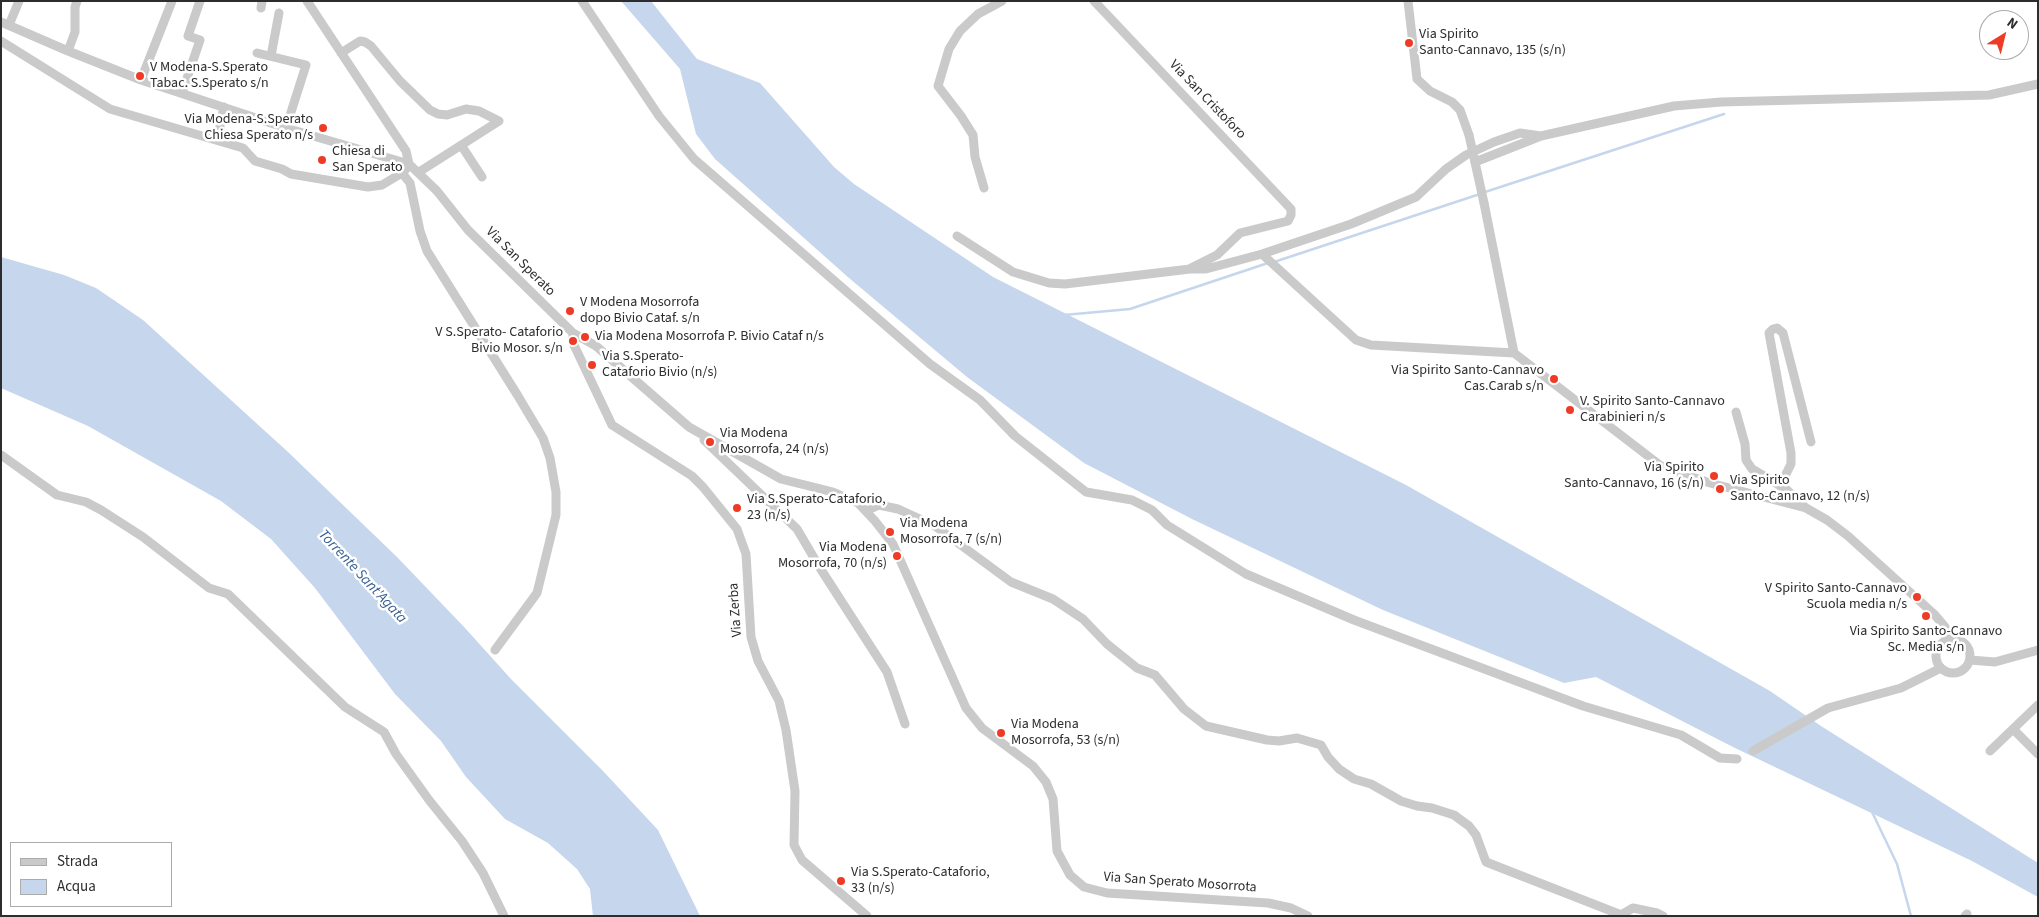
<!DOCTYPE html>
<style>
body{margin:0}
#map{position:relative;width:2039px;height:917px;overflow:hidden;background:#fff;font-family:"Source Sans 3",sans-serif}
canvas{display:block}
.frame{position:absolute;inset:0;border:2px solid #2d2d2d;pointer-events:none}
.legend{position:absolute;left:10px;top:842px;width:162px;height:65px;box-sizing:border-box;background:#fff;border:1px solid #ababab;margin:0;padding:6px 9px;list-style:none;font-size:15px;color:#2d2d2d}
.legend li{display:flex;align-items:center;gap:10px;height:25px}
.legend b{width:25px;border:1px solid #ababab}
.north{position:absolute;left:1979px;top:10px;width:50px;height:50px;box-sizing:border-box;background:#fff;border:1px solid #ababab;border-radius:50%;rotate:36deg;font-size:14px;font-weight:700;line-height:20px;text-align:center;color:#2d2d2d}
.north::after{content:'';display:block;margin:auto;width:18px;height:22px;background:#ed3b26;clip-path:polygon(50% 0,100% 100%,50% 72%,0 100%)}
</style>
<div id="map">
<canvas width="2039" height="917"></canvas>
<div class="frame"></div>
<ul class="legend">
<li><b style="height:6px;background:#cacaca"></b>Strada</li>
<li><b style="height:14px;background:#c5d6ed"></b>Acqua</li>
</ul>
<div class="north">N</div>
</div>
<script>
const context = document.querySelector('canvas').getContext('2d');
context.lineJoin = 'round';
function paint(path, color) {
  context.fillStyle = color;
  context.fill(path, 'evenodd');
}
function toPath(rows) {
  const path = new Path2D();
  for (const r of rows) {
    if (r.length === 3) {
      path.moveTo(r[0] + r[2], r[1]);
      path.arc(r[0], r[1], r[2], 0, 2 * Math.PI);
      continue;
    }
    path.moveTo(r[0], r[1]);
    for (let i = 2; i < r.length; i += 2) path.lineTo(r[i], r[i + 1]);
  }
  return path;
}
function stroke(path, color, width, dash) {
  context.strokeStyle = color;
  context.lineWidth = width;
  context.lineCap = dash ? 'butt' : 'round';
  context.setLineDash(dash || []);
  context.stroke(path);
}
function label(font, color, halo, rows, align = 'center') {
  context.font = font + ' "Source Sans 3",sans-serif';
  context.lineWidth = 5;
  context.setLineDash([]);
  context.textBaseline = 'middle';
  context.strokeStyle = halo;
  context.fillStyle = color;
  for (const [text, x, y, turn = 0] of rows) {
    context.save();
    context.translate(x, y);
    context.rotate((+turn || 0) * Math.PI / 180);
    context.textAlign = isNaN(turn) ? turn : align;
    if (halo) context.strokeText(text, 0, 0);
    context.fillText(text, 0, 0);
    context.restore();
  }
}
const water = toPath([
 [621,1,651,1,697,59,760,83,834,167,854,184,993,277,1406,485,1770,691,1821,726,2038,863,2038,897,1972,861,1735,748,1596,677,1564,683,1383,610,1192,519,1084,463,967,377,849,278,715,159,696,134,680,69],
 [1,257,64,275,96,288,143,320,288,452,397,557,465,628,511,679,603,771,658,830,700,916,593,916,590,889,577,869,548,843,505,819,466,777,441,741,395,694,315,588,271,539,221,501,88,426,1,388]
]);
const stream = toPath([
 [1485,192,1724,114],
 [1274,262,1480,194],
 [1064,315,1130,309,1268,263],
 [1872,812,1897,864,1911,916]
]);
const minor = toPath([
 [307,1,406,151,409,164],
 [582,1,659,116,694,159,930,364,980,400,1015,436,1086,492,1132,500,1152,510,1167,525,1246,574,1354,620,1583,706,1681,735,1720,758,1737,759],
 [1094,1,1291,209,1291,215,1288,221,1240,233,1217,255,1191,268],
 [1408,1,1417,79,1430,91,1452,102,1460,110,1469,135],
 [261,8,262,1],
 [1,22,68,51,141,80,286,128,409,164,437,191,468,230,573,333,596,346,689,427,781,479,833,492,858,503,875,521,893,544,966,708,982,728,1033,766,1046,782,1053,799,1057,851,1070,875,1084,887,1107,893,1268,903,1291,908,1308,916],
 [9,25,19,1],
 [1,41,110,109,243,148,255,161,282,169,291,174,368,187,382,185,402,173,406,169],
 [68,51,75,32,75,7,77,1],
 [257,53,306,65,286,128],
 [341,53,360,41,365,42,371,46,400,81,430,110,438,114,447,115,466,109,479,111,499,121,419,172],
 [271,56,279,13],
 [141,80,172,1],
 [182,93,200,40,188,36,200,1],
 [217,140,224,107],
 [461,145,482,177],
 [1475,162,1541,136,1674,106,1721,102,1989,95,2038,84],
 [402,173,410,183,420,231,427,251,518,396,543,438,550,458,556,492,556,515,537,593,495,650],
 [984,188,975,157,973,135,961,116,938,86,949,49,960,31,978,14,1002,1],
 [1484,203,1514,353,1661,466,1710,483,1806,508,1827,520,1848,536,1934,614,1945,627,1946,640],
 [957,236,1013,272,1049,283,1065,284,1190,269,1206,269,1262,254,1351,224,1416,197,1446,169,1466,155,1494,142,1520,133,1541,136],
 [1262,254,1356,340,1371,345,1514,353],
 [573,333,573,343,612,425,692,476,703,487,737,529,746,554,751,637,758,661,779,701,786,730,795,791,794,845,802,860,867,916],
 [1736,412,1745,444,1746,460,1752,469,1786,489,1804,506],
 [704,440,797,529,820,568,887,672,905,724],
 [1,455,57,495,86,502,101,510,143,537,209,588,228,594,345,707,384,732,396,754,429,800,462,841,483,873,504,916],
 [1780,486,1791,464,1791,453,1769,333,1773,329,1777,328,1783,333,1811,442],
 [866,511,879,505,898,509,935,526,1011,582,1053,599,1083,619,1107,644,1137,668,1155,675,1184,709,1206,726,1267,740,1279,741,1297,738,1321,745,1328,757,1339,769,1354,779,1371,784,1401,801,1417,806,1432,808,1454,815,1469,826,1476,835,1486,862,1624,916],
 [1953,656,17],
 [1970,660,1995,662,2038,650],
 [2013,729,2038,705],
 [1753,751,1828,708,1901,688,1941,668],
 [1990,751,2013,729,2038,754],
 [1621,915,1633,908,1657,913,1663,916],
 [1965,916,1967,914]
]);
const minorBridge = toPath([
 [1469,135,1484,203]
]);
const markers = [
 [1409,43,5,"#ed3b26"],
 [140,76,5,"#ed3b26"],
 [323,128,5,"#ed3b26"],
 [322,160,5,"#ed3b26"],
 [570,311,5,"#ed3b26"],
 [585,337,5,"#ed3b26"],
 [573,341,5,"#ed3b26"],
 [592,365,5,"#ed3b26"],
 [1554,379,5,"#ed3b26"],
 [1570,410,5,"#ed3b26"],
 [710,442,5,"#ed3b26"],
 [1714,476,5,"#ed3b26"],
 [1720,489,5,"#ed3b26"],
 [737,508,5,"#ed3b26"],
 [890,532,5,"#ed3b26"],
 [897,556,5,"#ed3b26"],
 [1917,597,5,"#ed3b26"],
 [1926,616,5,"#ed3b26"],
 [1001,733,5,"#ed3b26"],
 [841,881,5,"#ed3b26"]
];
const poiNames = [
 ["Via Spirito",1419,35],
 ["Santo-Cannavo, 135 (s/n)",1419,51],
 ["V Modena-S.Sperato",150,68],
 ["Tabac. S.Sperato s/n",150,84],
 ["Via Modena-S.Sperato",313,120,"right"],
 ["Chiesa Sperato n/s",313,136,"right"],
 ["Chiesa di",332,152],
 ["San Sperato",332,168],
 ["V Modena Mosorrofa",580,303],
 ["dopo Bivio Cataf. s/n",580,319],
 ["V S.Sperato- Cataforio",563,333,"right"],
 ["Bivio Mosor. s/n",563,349,"right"],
 ["Via Modena Mosorrofa P. Bivio Cataf n/s",595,337],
 ["Via S.Sperato-",602,357],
 ["Cataforio Bivio (n/s)",602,373],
 ["Via Spirito Santo-Cannavo",1544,371,"right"],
 ["Cas.Carab s/n",1544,387,"right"],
 ["V. Spirito Santo-Cannavo",1580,402],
 ["Carabinieri n/s",1580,418],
 ["Via Modena",720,434],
 ["Mosorrofa, 24 (n/s)",720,450],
 ["Via Spirito",1704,468,"right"],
 ["Santo-Cannavo, 16 (s/n)",1704,484,"right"],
 ["Via Spirito",1730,481],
 ["Santo-Cannavo, 12 (n/s)",1730,497],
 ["Via S.Sperato-Cataforio,",747,500],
 ["23 (n/s)",747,516],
 ["Via Modena",900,524],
 ["Mosorrofa, 7 (s/n)",900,540],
 ["Via Modena",887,548,"right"],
 ["Mosorrofa, 70 (n/s)",887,564,"right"],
 ["V Spirito Santo-Cannavo",1907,589,"right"],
 ["Scuola media n/s",1907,605,"right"],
 ["Via Spirito Santo-Cannavo",1926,632,"center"],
 ["Sc. Media s/n",1926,648,"center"],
 ["Via Modena",1011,725],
 ["Mosorrofa, 53 (s/n)",1011,741],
 ["Via S.Sperato-Cataforio,",851,873],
 ["33 (n/s)",851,889]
];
const streetNames = [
 ["Via San Cristoforo",1207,100,46],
 ["Via San Sperato",520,262,45],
 ["Via Zerba",736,610,-94],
 ["Via San Sperato Mosorrota",1180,883,4]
];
const waterNames = [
 ["Torrente Sant'Agata",362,577,47]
];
paint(water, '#c5d6ed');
stroke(stream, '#c5d6ed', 2.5);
stroke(minor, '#cacaca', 9);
stroke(minorBridge, '#cacaca', 9);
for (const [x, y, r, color] of markers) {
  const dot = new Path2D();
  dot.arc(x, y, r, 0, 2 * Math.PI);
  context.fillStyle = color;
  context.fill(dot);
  stroke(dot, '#fff', 2);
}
label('14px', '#2d2d2d', '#fff', poiNames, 'left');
label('14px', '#2d2d2d', '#fff', streetNames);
label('italic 15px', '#385f93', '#fff', waterNames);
</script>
